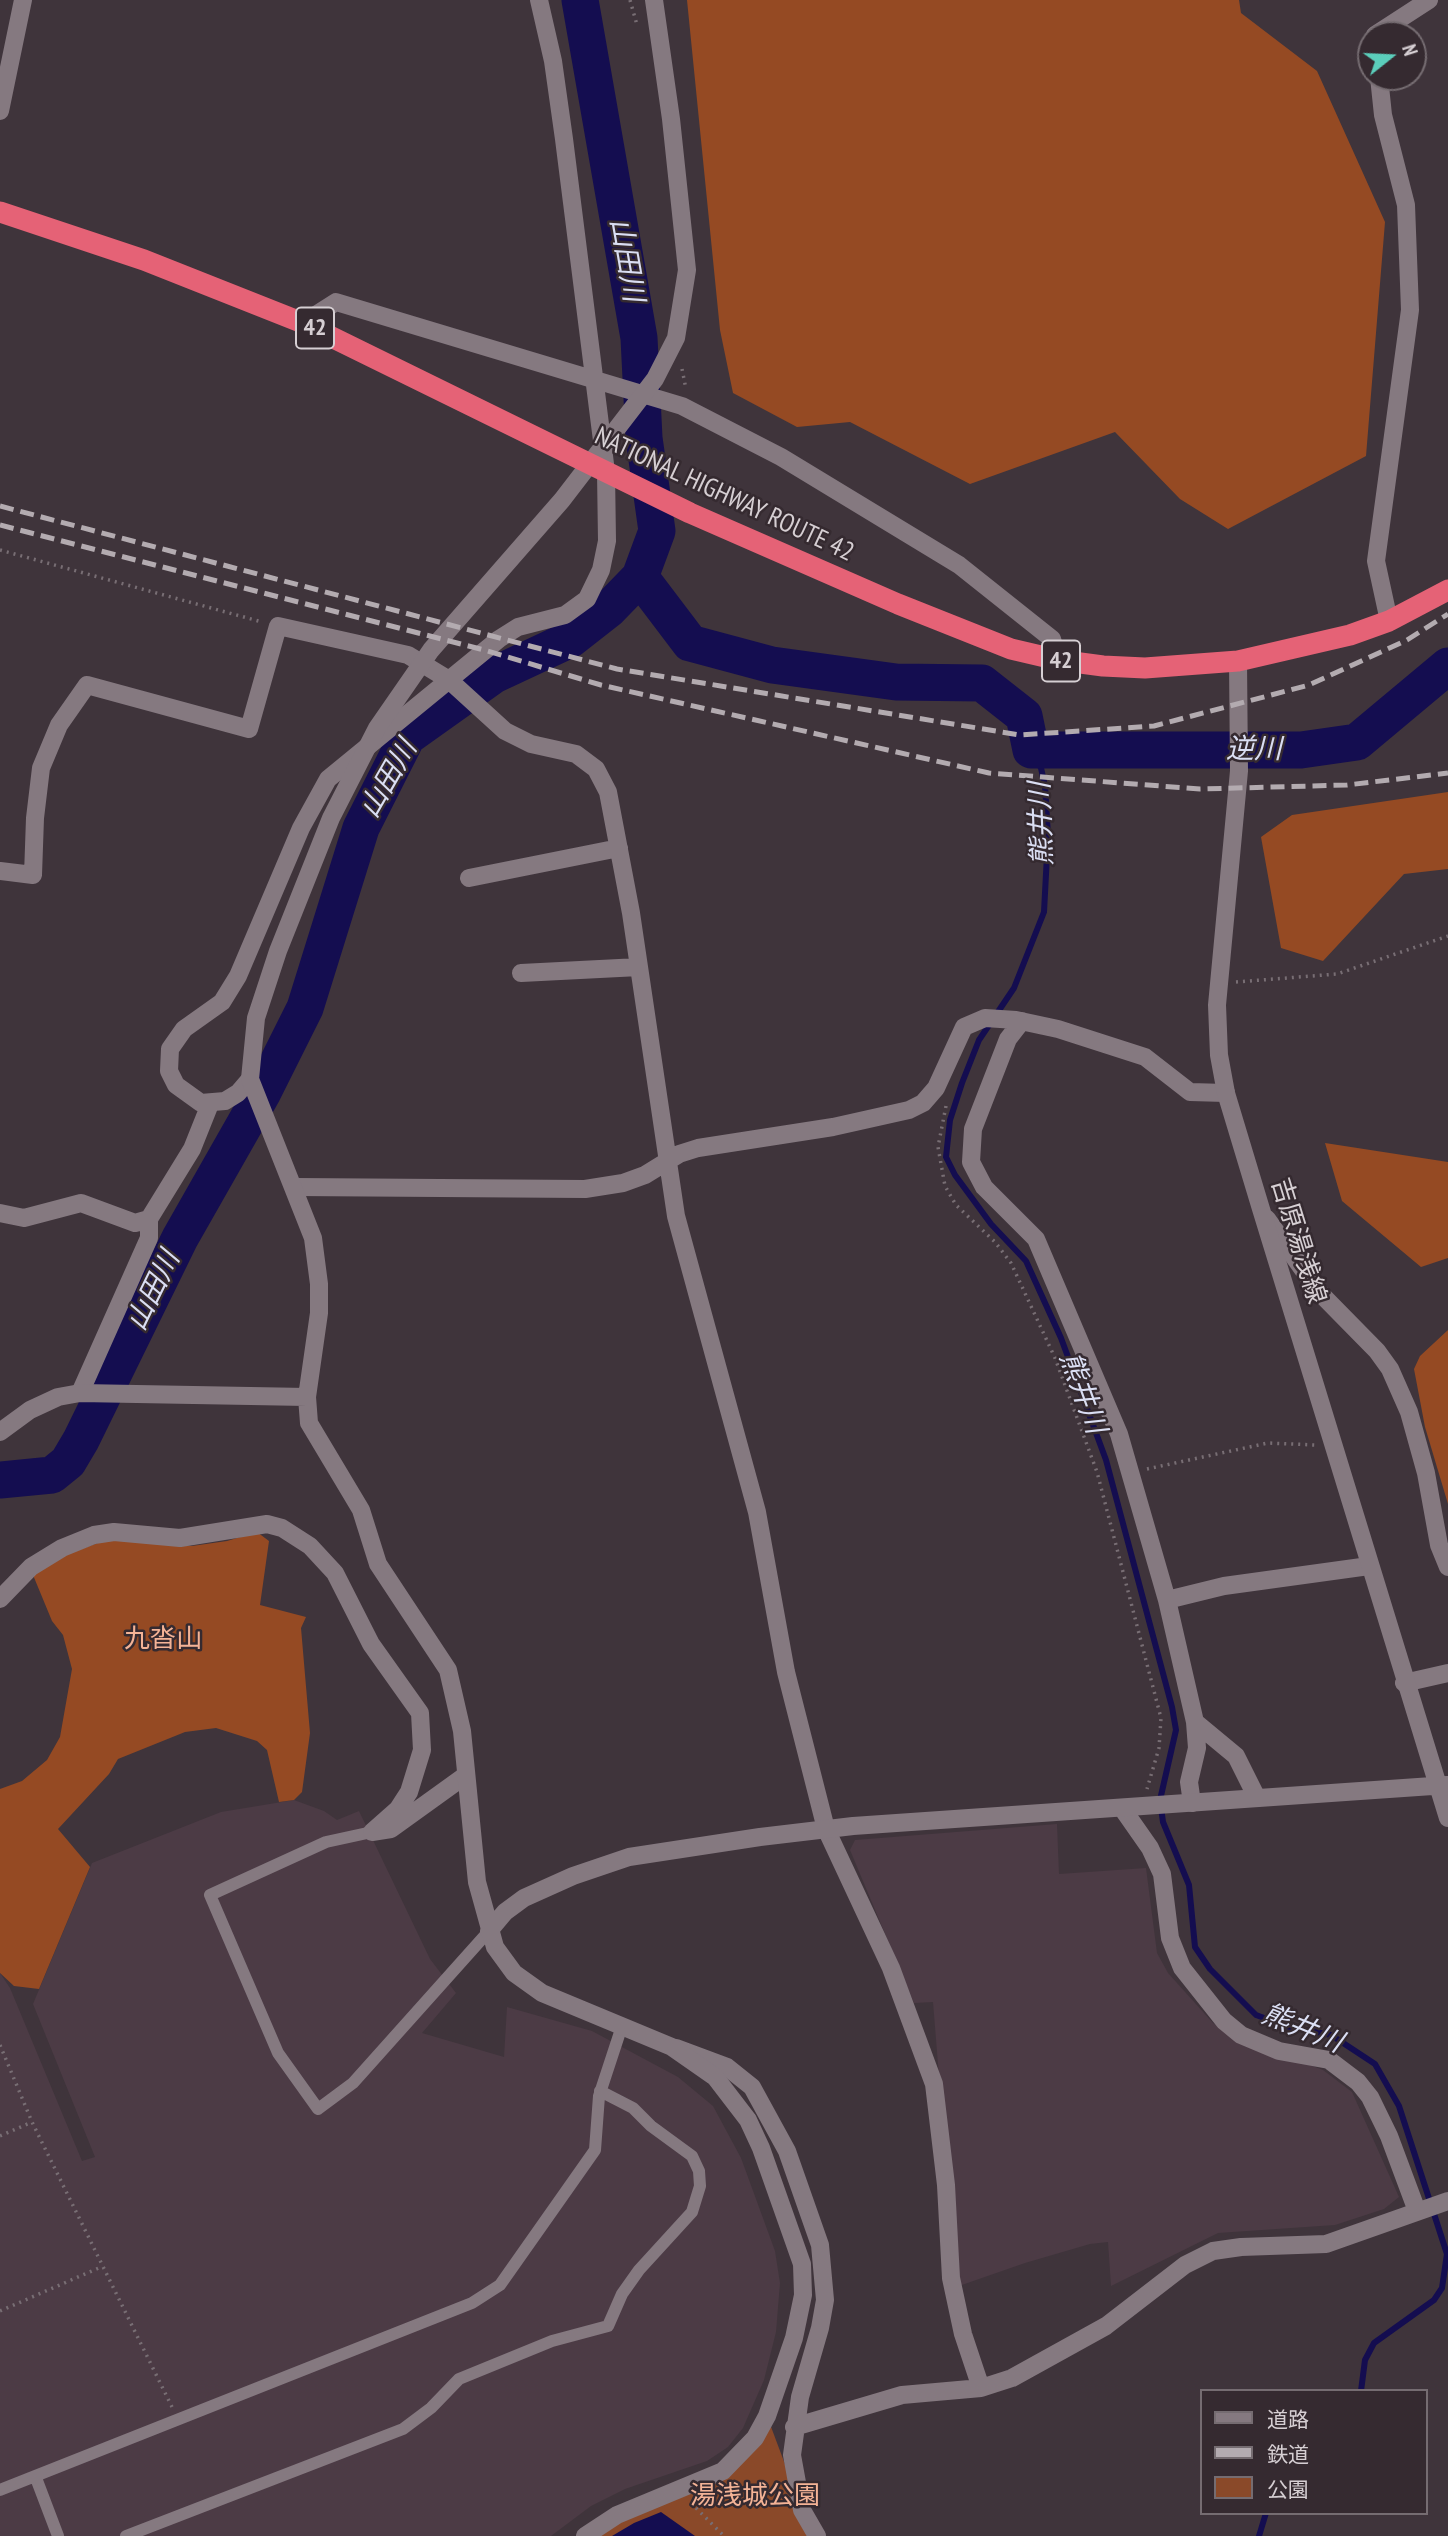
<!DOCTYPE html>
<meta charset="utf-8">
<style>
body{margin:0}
#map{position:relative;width:1448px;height:2536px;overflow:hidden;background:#3f343b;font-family:"PT Sans Narrow","Noto Sans JP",sans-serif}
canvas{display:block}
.legend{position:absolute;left:1200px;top:2389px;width:228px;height:126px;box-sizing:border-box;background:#352a30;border:2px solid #756c71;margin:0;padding:9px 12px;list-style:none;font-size:21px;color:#d6cfd3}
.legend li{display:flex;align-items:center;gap:14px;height:35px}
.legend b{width:35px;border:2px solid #756c71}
.north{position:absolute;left:1357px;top:21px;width:70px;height:70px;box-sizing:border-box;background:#352a30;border:2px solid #756c71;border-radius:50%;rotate:72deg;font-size:19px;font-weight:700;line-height:28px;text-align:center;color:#d6cfd3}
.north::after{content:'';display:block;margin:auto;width:24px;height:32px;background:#5bcebb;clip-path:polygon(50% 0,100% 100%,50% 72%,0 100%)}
</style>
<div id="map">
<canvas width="1448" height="2536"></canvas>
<ul class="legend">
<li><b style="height:9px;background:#857980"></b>道路</li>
<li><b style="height:9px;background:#b3abb0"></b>鉄道</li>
<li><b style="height:19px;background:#8a4929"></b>公園</li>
</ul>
<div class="north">N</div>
</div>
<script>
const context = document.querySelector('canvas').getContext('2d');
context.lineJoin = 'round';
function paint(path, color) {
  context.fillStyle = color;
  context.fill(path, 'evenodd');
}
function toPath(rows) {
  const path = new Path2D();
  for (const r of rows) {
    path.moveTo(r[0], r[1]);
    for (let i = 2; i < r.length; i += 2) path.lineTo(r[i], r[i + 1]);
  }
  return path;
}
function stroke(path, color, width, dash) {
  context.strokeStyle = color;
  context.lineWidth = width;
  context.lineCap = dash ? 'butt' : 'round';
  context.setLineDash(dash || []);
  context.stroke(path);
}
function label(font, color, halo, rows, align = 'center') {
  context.font = font + ' "PT Sans Narrow","Noto Sans JP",sans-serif';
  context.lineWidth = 5;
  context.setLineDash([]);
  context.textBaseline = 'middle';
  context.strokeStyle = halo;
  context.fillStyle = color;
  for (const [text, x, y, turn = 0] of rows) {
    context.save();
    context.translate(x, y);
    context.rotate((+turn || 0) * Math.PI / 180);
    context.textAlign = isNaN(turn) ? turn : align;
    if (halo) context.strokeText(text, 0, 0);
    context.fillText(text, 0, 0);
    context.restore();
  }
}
const built = toPath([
 [294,1800,324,1811,337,1820,359,1811,430,1959,456,1993,422,2033,504,2057,507,2007,592,2031,678,2077,713,2106,741,2158,775,2251,780,2283,776,2332,764,2380,743,2428,728,2447,707,2461,625,2489,591,2506,551,2536,0,2536,0,1973,10,1988,82,2161,95,2157,33,2004,92,1863,221,1812],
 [1057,1824,1059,1874,1146,1868,1157,1953,1168,1973,1213,2023,1228,2033,1323,2070,1352,2092,1399,2197,1384,2209,1335,2225,1218,2233,1111,2286,1108,2242,1090,2244,1025,2263,956,2287,933,2002,914,2003,850,1850,855,1840]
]);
const green = toPath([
 [767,2416,802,2510,817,2536,585,2536,700,2482]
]);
const forest = toPath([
 [687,0,1239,0,1241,13,1317,71,1385,222,1366,456,1228,529,1180,499,1115,432,970,484,850,422,797,427,733,393,720,330],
 [1448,792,1448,869,1404,874,1323,961,1281,948,1261,837,1292,815],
 [1325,1143,1448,1162,1448,1258,1421,1267,1342,1201],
 [1448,1330,1448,1504,1425,1427,1414,1369,1420,1356],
 [257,1532,269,1541,260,1605,306,1617,301,1628,310,1733,302,1792,294,1800,279,1802,267,1750,257,1741,216,1728,185,1732,118,1759,109,1774,58,1829,90,1867,39,1989,14,1986,0,1973,0,1789,22,1781,47,1760,60,1737,72,1669,63,1635,52,1621,33,1575,70,1553,112,1538,192,1546,227,1541]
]);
const water = toPath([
 [661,2512,695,2536,612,2536,634,2523]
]);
const stream = toPath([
 [1031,750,1041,768,1045,786,1048,836,1044,912,1014,988,979,1040,962,1083,950,1120,946,1157,955,1175,991,1224,1026,1261,1061,1338,1106,1460,1172,1707,1176,1730,1160,1800,1163,1822,1189,1885,1195,1947,1210,1969,1256,2015,1286,2026,1331,2035,1375,2064,1399,2106,1447,2254,1442,2288,1434,2300,1374,2343,1365,2360,1361,2391],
 [1259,2536,1266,2513]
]);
const river = toPath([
 [640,577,690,643,772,665,896,682,982,683,1024,716,1031,750,1301,750,1357,742,1448,666],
 [0,1480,52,1475,68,1462,81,1440,180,1238,263,1092,305,1008,361,828,407,737,494,675,571,639,608,610,640,577,657,531,644,438,639,338,580,0]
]);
const path = toPath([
 [630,0,637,25],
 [682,369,686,389],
 [0,550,262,622],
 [1236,982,1337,974,1448,936],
 [946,1106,938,1147,945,1186,956,1205,995,1242,1011,1263,1055,1358,1097,1472,1161,1718,1159,1748,1147,1789],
 [1147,1469,1268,1443,1315,1445],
 [0,2045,32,2122,172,2407],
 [0,2136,32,2122],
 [0,2311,101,2267],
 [691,2503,724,2536]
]);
const lane = toPath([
 [372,1832,326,1842,210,1895,278,2053,318,2109,353,2083,489,1931],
 [36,2478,58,2536],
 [0,2490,472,2303,500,2285,595,2150,599,2096,622,2026],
 [126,2536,403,2429,431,2408,459,2379,552,2341,608,2326,622,2294,639,2270,692,2212,700,2186,699,2171,692,2156,651,2126,633,2108,600,2091]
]);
const street = toPath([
 [1375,35,1429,0],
 [1379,77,1383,115,1406,205,1410,310,1376,561,1389,621],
 [0,111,23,0],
 [303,323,336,302,682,406,781,457,959,565,1052,639,1058,660],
 [0,871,33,875,35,818,41,768,59,725,87,685,249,729,278,626,408,655,449,680,505,731,531,744,576,754,596,769,608,792,631,913,676,1216,757,1512,786,1672,826,1829,891,1968,934,2084,946,2185,951,2278,963,2334,981,2388],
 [469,878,619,848],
 [521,973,639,967],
 [1022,1021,1008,1039,973,1129,971,1162,984,1187,1036,1239,1119,1434,1167,1600,1195,1722,1197,1748,1189,1782,1192,1803],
 [250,1079,238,1093,225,1101,201,1103,176,1085,169,1071,170,1049,184,1029,222,1002,238,976,301,828,328,779,499,639,518,627,565,615,587,599,601,570,607,541,606,472,564,139,553,61,539,0],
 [295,1187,585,1189,623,1183,645,1175,679,1154,698,1148,833,1127,909,1110,923,1103,936,1088,964,1027,985,1018,1016,1020,1058,1029,1145,1057,1190,1092,1226,1093],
 [0,1213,24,1218,81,1203,135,1223,149,1219,192,1149,210,1104],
 [1267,1219,1319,1292,1377,1351,1390,1369,1409,1412,1426,1473,1439,1545,1448,1567],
 [80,1393,149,1238,149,1219],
 [0,1599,31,1567,62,1548,94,1535,114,1532,180,1538,267,1524,282,1528,310,1546,335,1573,371,1644,420,1713,422,1750,409,1792,398,1809,372,1832,391,1829,466,1775],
 [1167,1600,1224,1586,1369,1566],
 [1404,1683,1448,1673],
 [1195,1722,1236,1756,1257,1798],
 [1122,1808,1150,1848,1162,1874,1170,1938,1182,1968,1224,2021,1241,2035,1279,2051,1329,2060,1358,2082,1370,2097,1389,2136,1417,2211],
 [676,2048,727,2067,752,2087,787,2151,820,2245,825,2300,820,2328,800,2397,792,2455,802,2510,817,2536],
 [794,2427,902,2395,981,2388,1012,2378,1106,2326,1185,2265,1213,2251,1241,2247,1326,2244,1448,2201]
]);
const secondary = toPath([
 [1238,661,1239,771,1217,1005,1219,1055,1226,1093,1261,1209,1448,1818],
 [0,1432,30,1410,58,1397,80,1393,307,1397],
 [489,1931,505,1912,524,1898,573,1876,629,1857,760,1837,853,1826,1447,1785],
 [585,2536,617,2515,723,2471,755,2438,767,2416,794,2338,803,2295,802,2264,761,2148,748,2120,715,2077,672,2047,542,1993,514,1973,495,1947,477,1882,462,1731,448,1670,378,1564,361,1510,309,1423,307,1397,319,1313,319,1284,313,1238,250,1079,256,1018,278,951,331,818,377,728,431,650,562,500,655,379,676,338,687,270,671,119,654,0]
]);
const highway = toPath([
 [0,212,144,260,303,323,690,513,898,604,1011,649,1058,660,1103,666,1145,668,1238,661,1350,635,1389,621,1448,590]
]);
const rail = toPath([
 [0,506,617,669,1020,735,1154,726,1309,685,1407,640,1448,614],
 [0,525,484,650,601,685,989,773,1200,789,1347,785,1448,773]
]);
const shields = [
 [315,328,38],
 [1061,661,38]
];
const shieldNames = [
 ["42",315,328],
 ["42",1061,661]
];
const streetNames = [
 ["NATIONAL HIGHWAY ROUTE 42",724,495,25],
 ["吉原湯浅線",1298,1241,73]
];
const parkNames = [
 ["九沓山",163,1640],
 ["湯浅城公園",755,2497]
];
const waterNames = [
 ["山田川",626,260,80],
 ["逆川",1254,750],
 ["山田川",389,779,-60],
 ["熊井川",1042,824,-92],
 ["山田川",154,1291,-64],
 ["熊井川",1082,1393,70],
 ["熊井川",1302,2029,22]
];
paint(built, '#4c3b45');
paint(green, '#8a4929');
paint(forest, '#954a23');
paint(water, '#140d50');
stroke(stream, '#140d50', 6);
stroke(river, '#140d50', 37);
stroke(path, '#786e74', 3.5, [2, 5]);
stroke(lane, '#857980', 12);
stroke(street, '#857980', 18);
stroke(secondary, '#857980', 18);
stroke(highway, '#e56276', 21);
stroke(rail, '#b3abb0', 5, [14, 7]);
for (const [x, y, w] of shields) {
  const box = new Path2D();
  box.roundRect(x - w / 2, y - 20.5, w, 41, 5);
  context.fillStyle = '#352a30';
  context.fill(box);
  stroke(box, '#d6cfd3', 2);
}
label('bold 24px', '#d6cfd3', null, shieldNames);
label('26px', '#d6cfd3', '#352a30', streetNames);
label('26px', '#f4b396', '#352a30', parkNames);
label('italic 28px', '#dadef3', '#352a30', waterNames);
</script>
